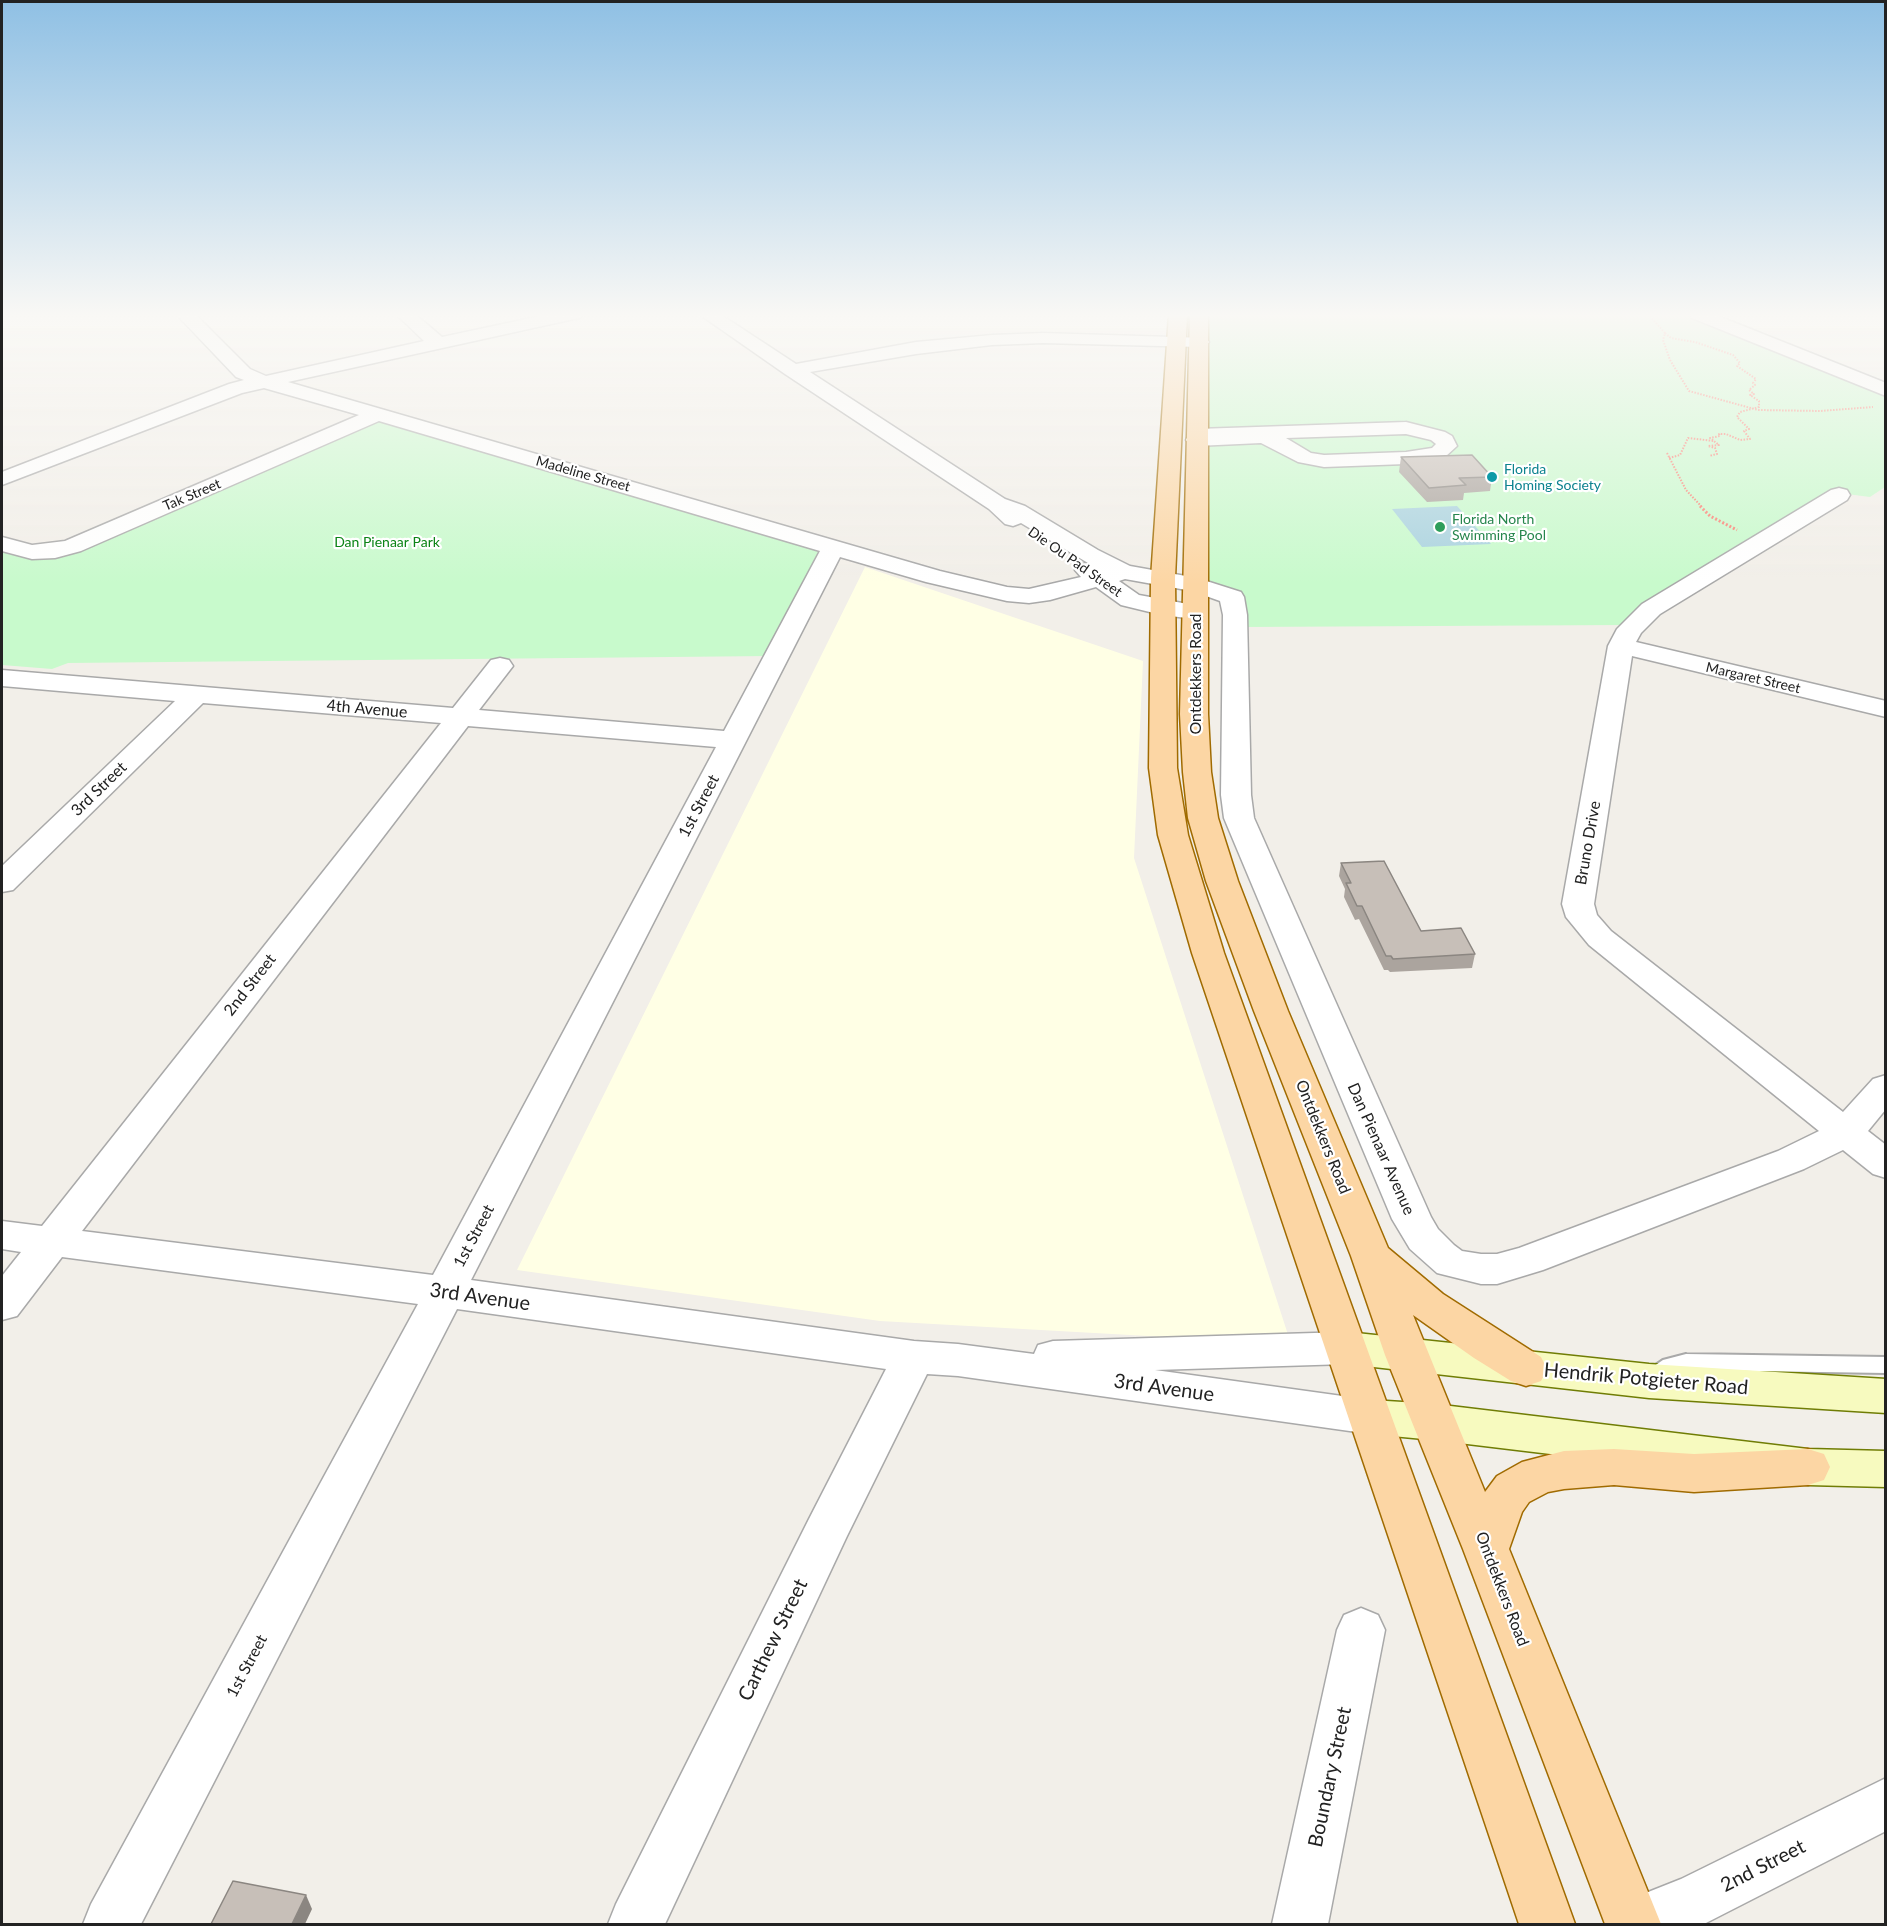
<!DOCTYPE html>
<style>
body{margin:0}
#map{position:relative;width:1887px;height:1926px;overflow:hidden;background:#f2efe9;font-family:Lato,sans-serif}
canvas{display:block}
.frame{position:absolute;inset:0;border:3px solid #222;pointer-events:none}
</style>
<div id="map">
<canvas width="1887" height="1926"></canvas>
<div class="frame"></div>
</div>
<script>
const context = document.querySelector('canvas').getContext('2d');
context.lineJoin = 'round';
function paint(path, color) {
  context.fillStyle = color;
  context.fill(path, 'evenodd');
}
function toPath(rows) {
  const path = new Path2D();
  for (const r of rows) {
    path.moveTo(r[0], r[1]);
    for (let i = 2; i < r.length; i += 2) path.lineTo(r[i], r[i + 1]);
  }
  return path;
}
function stroke(path, color, width, dash) {
  context.strokeStyle = color;
  context.lineWidth = width;
  context.lineCap = dash ? 'butt' : 'round';
  context.setLineDash(dash || []);
  context.stroke(path);
}
function label(font, color, halo, rows, align = 'center') {
  context.font = font + ' Lato,sans-serif';
  context.lineWidth = 4.5;
  context.setLineDash([]);
  context.textBaseline = 'middle';
  context.strokeStyle = halo;
  context.fillStyle = color;
  for (const [text, x, y, turn = 0] of rows) {
    context.save();
    context.translate(x, y);
    context.rotate((+turn || 0) * Math.PI / 180);
    context.textAlign = isNaN(turn) ? turn : align;
    if (halo) context.strokeText(text, 0, 0);
    context.fillText(text, 0, 0);
    context.restore();
  }
}
const education = toPath([
 [865,567,1143,661,1134,858,1291,1344,880,1321,517,1270]
]);
const park = toPath([
 [1207,314,1693,314,1885,393,1885,487,1870,497,1839,493,1625,625,1243,627,1209,584,1205,480],
 [379,418,826,548,770,656,68,663,52,669,2,665,2,549,34,555]
]);
const water = toPath([
 [1457,506,1491,544,1422,547,1392,509]
]);
const pathFar1 = toPath([
 [1648,314,1665,333,1663,340,1670,360,1689,391,1758,410,1820,411,1873,407],
 [1665,333,1671,338,1695,342,1733,355,1740,363,1737,366,1756,379,1753,383,1755,385,1749,390,1754,394,1750,395,1759,401,1759,407,1740,412,1737,417,1749,429,1744,431,1750,439,1740,440,1726,434,1719,434,1720,436,1710,438,1719,445,1708,446,1715,448,1717,454,1709,456],
 [1667,453,1686,490,1702,507],
 [1669,458,1680,455,1688,438,1714,441]
]);
const path = toPath([
 [1700,506,1710,516,1737,530]
]);
const service = toPath([
 [1686,1354,1886,1357,1886,1373,1686,1370,1678,1372,1663,1383,1655,1385,1647,1383,1644,1377,1647,1371,1663,1360,1686,1354]
]);
const minor = toPath([
 [176,314,195,314,250,369,266,376,424,341,396,314,415,314,442,337,550,314,583,314,580,318,574,319,288,382,940,571,1007,587,1029,589,1081,577,1075,570,1079,565,1088,563,1021,523,1013,526,1005,524,989,509,785,374,699,314,720,314,796,364,916,342,992,335,1043,333,1206,338,1209,342,1206,346,1200,347,1043,343,992,345,916,354,810,372,1005,499,1025,506,1098,550,1130,566,1197,578,1241,592,1244,597,1247,615,1251,795,1254,818,1431,1217,1438,1229,1454,1245,1462,1251,1481,1254,1497,1254,1519,1248,1778,1151,1819,1131,1589,945,1566,917,1562,904,1608,646,1617,629,1642,604,1831,490,1839,488,1847,490,1850,495,1847,500,1660,614,1641,633,1636,642,1886,701,1886,717,1632,656,1594,904,1597,915,1611,931,1843,1112,1873,1079,1886,1075,1886,1109,1868,1131,1886,1145,1886,1178,1873,1174,1843,1150,1804,1169,1543,1270,1497,1284,1481,1284,1437,1273,1410,1249,1392,1219,1224,818,1221,795,1223,615,1220,601,1192,591,1125,579,1119,581,1139,595,1204,607,1207,612,1204,617,1195,619,1162,615,1121,605,1096,587,1050,600,1029,603,1007,601,926,582,840,557,471,1280,914,1341,958,1344,1034,1354,1038,1345,1053,1341,1347,1332,1362,1337,1368,1348,1362,1359,1347,1364,1155,1370,1371,1400,1386,1405,1393,1417,1386,1429,1371,1434,958,1376,927,1374,847,1536,665,1924,608,1924,616,1904,809,1519,886,1369,457,1309,141,1924,83,1924,91,1904,418,1304,62,1257,17,1316,2,1320,2,1276,21,1252,2,1249,2,1221,42,1226,441,723,203,703,13,890,2,892,2,866,175,701,2,686,2,670,453,708,491,660,500,658,509,660,513,666,479,710,724,731,820,551,379,421,81,551,55,558,32,559,2,551,2,537,32,545,65,541,359,415,264,388,242,393,2,485,2,472,229,384,244,380,236,377,176,314],
 [468,726,716,747,433,1275,82,1231,468,726],
 [1689,314,1713,314,1886,383,1886,396,1692,318,1689,314],
 [1406,422,1445,432,1452,436,1457,446,1445,457,1438,459,1406,464,1324,467,1298,462,1261,443,1196,446,1189,444,1186,440,1190,431,1197,429,1406,422],
 [1406,434,1431,440,1436,444,1432,448,1406,452,1324,455,1311,453,1286,438,1406,434],
 [1361,1608,1378,1615,1385,1630,1328,1924,1272,1924,1337,1630,1344,1615,1361,1608],
 [1886,1778,1886,1831,1704,1924,1610,1924,1618,1904,1681,1879,1886,1778]
]);
const secondary = toPath([
 [1347,1332,1649,1364,1886,1379,1886,1413,1649,1398,1347,1364,1332,1359,1326,1348,1332,1337,1347,1332],
 [1371,1400,1434,1404,1808,1449,1886,1451,1886,1487,1808,1485,1434,1440,1371,1434,1356,1429,1349,1417,1356,1405,1371,1400]
]);
const primary = toPath([
 [1169,314,1187,314,1175,578,1177,768,1188,835,1224,953,1575,1924,1519,1924,1192,953,1158,835,1149,768,1151,578,1169,314],
 [1190,314,1208,314,1208,714,1211,772,1218,818,1238,881,1288,1011,1388,1248,1443,1294,1541,1357,1547,1369,1541,1381,1526,1386,1511,1381,1474,1358,1413,1315,1485,1492,1497,1476,1522,1462,1564,1451,1614,1449,1694,1454,1808,1449,1824,1454,1830,1467,1824,1480,1808,1485,1694,1492,1614,1485,1564,1489,1548,1492,1529,1502,1522,1512,1509,1549,1661,1924,1605,1924,1463,1549,1385,1355,1351,1256,1254,1011,1206,881,1188,818,1183,772,1180,714,1190,314]
]);
const wall = toPath([
 [1401,457,1492,477,1490,491,1464,493,1463,500,1427,502,1399,472],
 [1341,863,1421,931,1475,954,1472,968,1390,972,1388,970,1384,970,1359,919,1355,920,1344,897,1345,889,1339,876]
]);
const shadedWall = toPath([
 [306,1895,312,1909,305,1924,292,1924]
]);
const building = toPath([
 [1472,455,1492,477,1459,478,1466,485,1429,488,1401,457,1472,455],
 [1384,861,1421,931,1461,928,1475,954,1393,959,1391,956,1386,956,1362,906,1357,906,1346,883,1351,883,1341,863,1384,861],
 [233,1881,306,1895,292,1924,211,1924,233,1881]
]);
const markers = [
 [1492,477,6,"#0f9aa8"],
 [1440,527,6,"#2e9e5b"]
];
const farCulturenames = [
 ["Florida",1504,469],
 ["Homing Society",1504,485]
];
const farStreetnames = [
 ["Madeline Street",583,474,16],
 ["Tak Street",192,495,-23],
 ["Die Ou Pad Street",1075,562,35],
 ["Margaret Street",1753,678,13]
];
const farLeisurenames = [
 ["Florida North",1452,519],
 ["Swimming Pool",1452,535]
];
const farParknames = [
 ["Dan Pienaar Park",387,542]
];
const streetNames = [
 ["Ontdekkers Road",1196,674,-90],
 ["4th Avenue",367,709,5],
 ["3rd Street",99,789,-44],
 ["1st Street",699,806,-62],
 ["Bruno Drive",1588,843,-80],
 ["2nd Street",250,985,-52],
 ["Ontdekkers Road",1323,1137,68],
 ["Dan Pienaar Avenue",1381,1149,66],
 ["1st Street",474,1236,-62],
 ["Ontdekkers Road",1502,1589,69],
 ["1st Street",247,1666,-62]
];
const nearStreetnames = [
 ["3rd Avenue",480,1297,8],
 ["Hendrik Potgieter Road",1646,1379,5],
 ["3rd Avenue",1164,1388,8],
 ["Carthew Street",773,1640,-64],
 ["Boundary Street",1330,1777,-78],
 ["2nd Street",1763,1866,-27]
];
paint(education, '#ffffe5');
paint(park, '#c8facc');
paint(water, '#aad3df');
stroke(service, '#a9a9a9', 4);
stroke(minor, '#a9a9a9', 3);
stroke(secondary, '#707d05', 3);
stroke(primary, '#a06b00', 3);
stroke(pathFar1, '#fa8072', 2, [1.5, 1.5]);
stroke(path, '#fa8072', 3, [2, 2]);
paint(service, '#fff');
paint(minor, '#fff');
paint(secondary, '#f7fabf');
paint(primary, '#fcd6a4');
paint(wall, '#aba49e');
paint(shadedWall, '#8b8681');
paint(building, '#c7bfb8');
stroke(building, '#8b8681', 1.5);
const sky = context.createLinearGradient(0, 0, 0, 584);
sky.addColorStop(0, '#8fc0e4');
sky.addColorStop(0.54, '#f9f8f5');
sky.addColorStop(1, '#f9f8f500');
context.fillStyle = sky;
context.fillRect(0, 0, 1887, 584);
for (const [x, y, r, color] of markers) {
  const dot = new Path2D();
  dot.arc(x, y, r, 0, 2 * Math.PI);
  context.fillStyle = color;
  context.fill(dot);
  stroke(dot, '#fff', 2);
}
label('14px', '#0d838f', '#fff', farCulturenames, 'left');
label('14px', '#222', '#fff', farStreetnames);
label('14px', '#27864d', '#fff', farLeisurenames, 'left');
label('14px', '#0c8416', '#fff', farParknames);
label('16px', '#222', '#fff', streetNames);
label('20px', '#222', '#fff', nearStreetnames);
</script>
